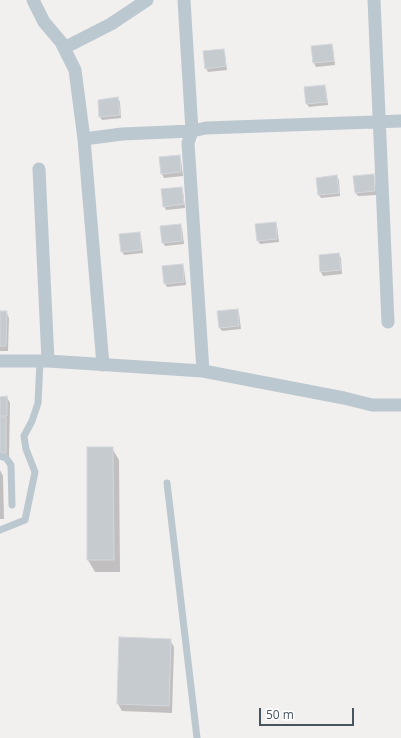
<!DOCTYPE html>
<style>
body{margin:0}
#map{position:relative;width:401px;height:738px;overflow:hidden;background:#f2efef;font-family:"Open Sans",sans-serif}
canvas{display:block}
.scale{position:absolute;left:259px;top:708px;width:95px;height:18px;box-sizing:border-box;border:2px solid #46555e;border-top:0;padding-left:5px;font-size:12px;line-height:14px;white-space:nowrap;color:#46555e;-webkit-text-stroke:3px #fff;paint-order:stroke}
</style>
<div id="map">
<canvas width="401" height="738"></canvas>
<div class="scale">50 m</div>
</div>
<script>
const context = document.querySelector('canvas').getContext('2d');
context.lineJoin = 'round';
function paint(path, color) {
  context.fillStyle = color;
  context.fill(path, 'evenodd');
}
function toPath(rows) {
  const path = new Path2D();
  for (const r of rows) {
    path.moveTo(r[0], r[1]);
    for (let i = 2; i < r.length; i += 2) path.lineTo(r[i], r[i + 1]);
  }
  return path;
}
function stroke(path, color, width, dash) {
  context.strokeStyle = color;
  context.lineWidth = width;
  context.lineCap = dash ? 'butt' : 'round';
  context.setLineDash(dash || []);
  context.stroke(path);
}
const shadow = toPath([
 [331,45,333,48,335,65,316,67,314,63,312,47],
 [223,50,225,54,227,70,208,72,206,68],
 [324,86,326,89,328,105,309,107,307,104],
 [118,98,120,102,121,118,102,120,100,117],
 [179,156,181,160,183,176,164,178,162,174,160,158],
 [373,175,375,179,377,195,358,196,356,193],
 [336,176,339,180,340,196,321,198,319,195],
 [181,188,183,192,185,208,166,210,164,206],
 [275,223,277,226,279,242,260,244,258,241],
 [180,225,182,228,184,244,165,246,163,243],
 [139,233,141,237,143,253,124,255,122,251],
 [339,254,341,258,342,274,323,276,321,272,320,256],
 [182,265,184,269,186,285,167,287,165,283],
 [237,310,239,313,241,329,222,331,220,328],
 [0,312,6,312,9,318,8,351,0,351],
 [7,397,10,403,9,458,0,458,0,398],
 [112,448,119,460,120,572,95,572,88,560],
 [0,470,3,476,4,519,0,519],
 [170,640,174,647,172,713,122,711,118,704]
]);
const building = toPath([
 [332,44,334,61,313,63,311,46,332,44],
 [224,49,226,66,205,69,203,51,224,49],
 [325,85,327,102,306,104,304,87,325,85],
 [118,97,120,115,99,117,98,100,118,97],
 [180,155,181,172,161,174,159,157,180,155],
 [374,174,375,191,355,193,353,176,374,174],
 [337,175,339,193,318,195,316,178,337,175],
 [182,187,184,204,163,207,161,189,182,187],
 [276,222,277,239,257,241,255,224,276,222],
 [181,224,182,241,162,243,160,226,181,224],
 [140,232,141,250,121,252,119,234,140,232],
 [339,253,341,270,320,272,319,255,339,253],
 [183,264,184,282,164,284,162,266,183,264],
 [238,309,239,326,219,328,217,311,238,309],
 [0,311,7,311,6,346,0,346,0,311],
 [7,396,7,416,0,416,0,397,7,396],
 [0,417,6,417,6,453,0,453,0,417],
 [87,447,113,447,114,560,87,560,87,447],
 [119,637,171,639,169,706,117,704,119,637]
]);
const service = toPath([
 [0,456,6,458,11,465,12,505],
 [167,483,197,738],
 [0,530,25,520,35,472,26,449,24,436,32,421,38,403,40,361]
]);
const minor = toPath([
 [33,0,44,22,61,42,75,70,84,139,122,134,192,131,206,128,401,121],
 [184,0,192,131,188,143,203,371],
 [374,0,388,322],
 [64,48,111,24,147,0],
 [84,139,103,365],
 [39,169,48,361],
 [0,361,48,361,203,371,344,398,372,405,401,405]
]);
paint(shadow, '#0003');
paint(building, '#c6cbcf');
stroke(building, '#d3d6db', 1);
stroke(service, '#bcc8cf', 7);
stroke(minor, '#bcc8cf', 13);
</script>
